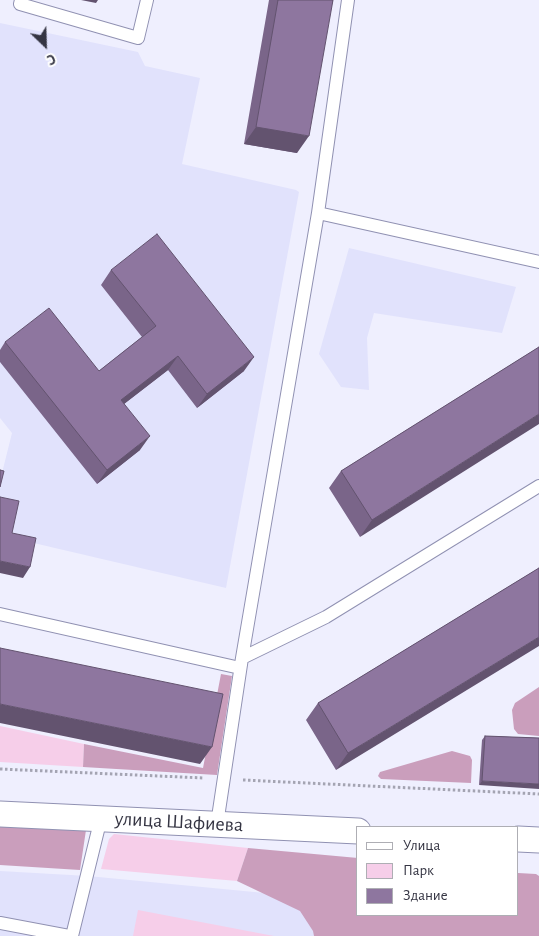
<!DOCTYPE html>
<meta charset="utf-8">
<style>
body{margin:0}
#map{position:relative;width:539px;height:936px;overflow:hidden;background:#efeffe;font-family:"Alegreya Sans",sans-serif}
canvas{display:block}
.legend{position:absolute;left:356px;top:826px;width:162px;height:90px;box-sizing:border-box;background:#fff;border:1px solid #aeaeb4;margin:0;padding:6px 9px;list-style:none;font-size:15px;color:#353543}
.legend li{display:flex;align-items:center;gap:10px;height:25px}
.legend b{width:25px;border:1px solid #aeaeb4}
.north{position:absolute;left:20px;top:20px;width:50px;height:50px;-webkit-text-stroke:4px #fff;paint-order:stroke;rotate:156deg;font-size:14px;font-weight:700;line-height:20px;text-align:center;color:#353543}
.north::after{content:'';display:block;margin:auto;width:18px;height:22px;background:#353543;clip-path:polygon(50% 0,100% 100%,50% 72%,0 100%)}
</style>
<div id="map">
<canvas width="539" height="936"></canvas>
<ul class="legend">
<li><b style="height:6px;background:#fff"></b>Улица</li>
<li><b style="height:14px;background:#f6cee9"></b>Парк</li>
<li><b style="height:14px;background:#8e769f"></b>Здание</li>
</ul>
<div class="north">С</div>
</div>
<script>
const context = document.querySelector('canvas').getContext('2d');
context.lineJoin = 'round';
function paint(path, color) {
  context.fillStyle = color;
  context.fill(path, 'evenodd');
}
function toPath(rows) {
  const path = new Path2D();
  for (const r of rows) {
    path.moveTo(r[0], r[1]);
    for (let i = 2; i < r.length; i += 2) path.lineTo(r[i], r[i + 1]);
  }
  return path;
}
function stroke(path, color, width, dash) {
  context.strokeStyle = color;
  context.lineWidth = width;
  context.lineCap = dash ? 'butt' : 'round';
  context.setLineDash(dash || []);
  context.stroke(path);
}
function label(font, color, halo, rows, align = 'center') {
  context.font = font + ' "Alegreya Sans",sans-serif';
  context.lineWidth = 4.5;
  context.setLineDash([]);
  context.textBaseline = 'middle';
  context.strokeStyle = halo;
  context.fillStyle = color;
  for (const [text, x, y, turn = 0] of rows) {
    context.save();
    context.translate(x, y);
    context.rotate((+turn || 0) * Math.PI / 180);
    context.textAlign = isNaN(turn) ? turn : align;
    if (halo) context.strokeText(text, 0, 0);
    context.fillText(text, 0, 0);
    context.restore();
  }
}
const built = toPath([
 [0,23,138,52,145,66,200,78,182,164,296,190,299,192,226,588,8,537,0,505,0,481,12,433,0,418],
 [349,248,516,287,502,333,374,313,367,338,369,390,341,387,319,354],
 [0,871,88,876,358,902,358,915,361,936,0,936]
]);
const green = toPath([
 [0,726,84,744,83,767,0,762],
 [114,834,248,848,237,881,101,869,109,839],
 [138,910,274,936,133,936]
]);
const forest = toPath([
 [221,674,232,676,217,775,83,767,84,744,203,768],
 [539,687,539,736,518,734,514,729,512,710,515,703],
 [452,751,470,756,472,760,471,783,381,779,378,776,380,772],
 [0,826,86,830,80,870,0,865],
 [248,848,358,858,358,915,518,915,518,873,536,874,539,876,539,936,314,936,313,931,300,911,237,881]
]);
const path = toPath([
 [0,769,204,778],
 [243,780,539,794]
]);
const service = toPath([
 [21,0,20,4,138,38,147,0],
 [318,213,539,262],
 [0,614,240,668],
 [242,658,326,617,539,486],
 [217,824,242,658,318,213,348,0],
 [0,923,69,936],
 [72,936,101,818]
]);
const minor = toPath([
 [0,814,358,831],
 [518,839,539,840]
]);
const wall = toPath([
 [269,0,333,0,297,153,244,144],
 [111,270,244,371,197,408,168,370,124,404,140,450,97,484,0,362,0,350,5,342,99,371,142,337,101,285],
 [539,347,360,537,329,488,341,471],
 [539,568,336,770,306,720,318,703],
 [485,736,539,738,479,785,482,740]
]);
const shadedWall = toPath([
 [81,0,98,0,96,3],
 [256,127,309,136,297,153,244,144],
 [178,356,168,370,111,414,121,400],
 [254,357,244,371,197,408,207,394],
 [539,414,539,424,360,537,372,520],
 [150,436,140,450,97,484,107,470],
 [0,561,30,567,23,578,0,573],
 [539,637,539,646,336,770,348,753],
 [0,704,212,747,200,764,0,723],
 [482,781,539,784,539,789,479,785]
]);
const building = toPath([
 [278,0,333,0,309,136,256,127,278,0],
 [157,234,254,357,207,394,178,356,121,400,150,436,107,470,5,342,49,308,99,371,156,326,111,270,157,234],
 [539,347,539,414,372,520,341,471,539,347],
 [0,470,4,471,0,487,0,470],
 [0,497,19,501,12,533,36,538,30,567,0,561,0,497],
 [539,568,539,637,348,753,318,703,539,568],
 [0,648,223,694,212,747,0,704,0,648],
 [485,736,539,738,539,784,482,781,485,736]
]);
const streetNames = [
 ["улица Шафиева",179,822,3]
];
paint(built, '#e1e2fc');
paint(green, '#f6cee9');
paint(forest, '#ca9ebc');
stroke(service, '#9091b2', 14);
stroke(minor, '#9091b2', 27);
stroke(path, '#a4a4b2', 3, [2.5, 2.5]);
stroke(service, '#fff', 12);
stroke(minor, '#fff', 25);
paint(wall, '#7a6589');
paint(shadedWall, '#63536f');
paint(building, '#8e769f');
stroke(building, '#63536f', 1);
label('20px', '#353543', '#fff', streetNames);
</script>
